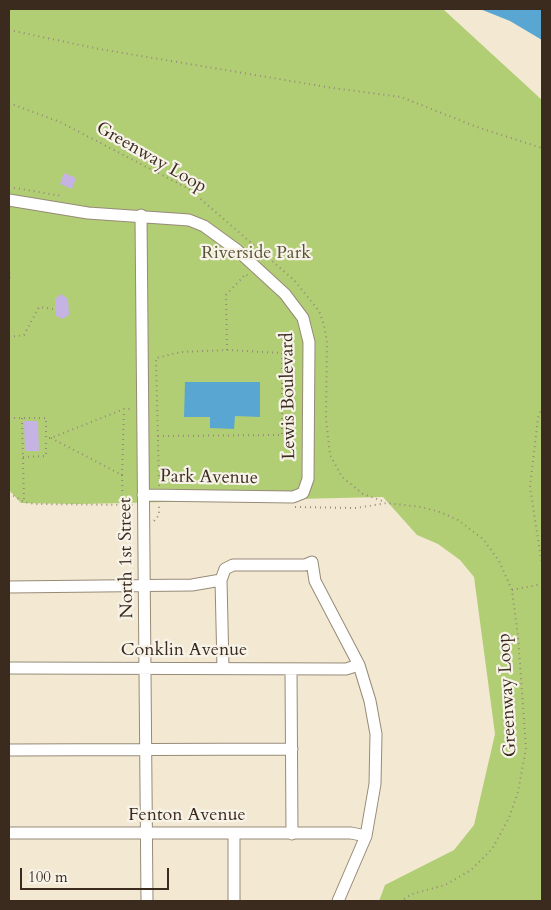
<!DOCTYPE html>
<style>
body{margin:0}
#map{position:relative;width:551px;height:910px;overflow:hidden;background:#f3e9d3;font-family:Cardo,serif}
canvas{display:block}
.frame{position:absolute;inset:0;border:10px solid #3b2a1e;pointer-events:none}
.scale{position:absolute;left:20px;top:868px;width:149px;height:22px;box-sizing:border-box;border:2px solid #3b2a1e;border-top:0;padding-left:6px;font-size:15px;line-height:18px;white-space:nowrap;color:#3b2a1e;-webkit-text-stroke:4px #f7f3e8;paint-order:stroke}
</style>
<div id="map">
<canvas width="551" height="910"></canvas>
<div class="frame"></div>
<div class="scale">100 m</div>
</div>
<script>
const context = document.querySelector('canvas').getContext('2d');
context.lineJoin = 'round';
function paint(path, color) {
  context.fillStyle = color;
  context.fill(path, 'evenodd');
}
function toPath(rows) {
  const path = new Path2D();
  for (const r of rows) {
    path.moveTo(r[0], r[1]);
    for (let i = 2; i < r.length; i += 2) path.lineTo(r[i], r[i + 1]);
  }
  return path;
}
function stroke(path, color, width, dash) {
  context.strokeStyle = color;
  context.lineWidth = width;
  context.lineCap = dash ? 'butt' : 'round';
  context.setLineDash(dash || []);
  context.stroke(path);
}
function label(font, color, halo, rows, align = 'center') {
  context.font = font + ' Cardo,serif';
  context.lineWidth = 4.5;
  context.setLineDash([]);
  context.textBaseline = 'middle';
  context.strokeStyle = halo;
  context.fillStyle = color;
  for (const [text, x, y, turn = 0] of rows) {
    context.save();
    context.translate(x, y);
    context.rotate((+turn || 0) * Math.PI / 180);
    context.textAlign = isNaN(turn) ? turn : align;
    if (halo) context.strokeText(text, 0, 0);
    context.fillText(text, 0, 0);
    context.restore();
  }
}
const green = toPath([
 [9,9,443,9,542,100,542,901,379,901,385,885,454,850,474,825,495,734,474,577,460,560,438,544,417,535,383,497,79,504,21,503,9,490]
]);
const water = toPath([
 [480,9,542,9,542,40,510,21],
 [185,382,260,382,260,417,235,416,234,429,210,428,210,417,184,417]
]);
const building = toPath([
 [64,173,76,178,72,189,60,184],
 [61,294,68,299,69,315,62,319,55,315,55,299],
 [24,421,38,421,39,451,25,451]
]);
const path = toPath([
 [9,30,99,49,333,88,401,97,477,127,542,148],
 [9,103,60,122,189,189,294,280,319,311,324,325,327,342,326,419,330,455,342,477,363,494,385,502],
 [9,187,62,196],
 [9,273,11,275,9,279],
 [9,337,24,335,39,307,54,309],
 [227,350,226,295,246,274,250,278],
 [542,407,538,418,530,487,542,565],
 [9,418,46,418,46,438,51,438,124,409,133,409],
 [22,418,24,502],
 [158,436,282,435,282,353,227,350,181,352,156,358,159,486],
 [51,438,122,475,123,514,124,519,132,521],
 [23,457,46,456,46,439],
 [122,475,124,410],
 [9,493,24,502,36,504,133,505],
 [295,507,356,508,387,503,421,507,440,512,458,520,483,539,499,561,512,590,518,636,526,748,518,792,509,818,492,849,471,870,445,885,412,894,401,901],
 [154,521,159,515,159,505],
 [512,590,542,584]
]);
const minor = toPath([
 [9,200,88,213,189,220,204,226,237,250,285,294,303,318,309,342,308,479,303,493,293,497,143,495],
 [141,215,147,901],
 [9,587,192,585,221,580],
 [9,668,346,669,359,665],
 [223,668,221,580,225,569,233,565,305,565,312,562,315,581,359,665,370,701,376,734,375,784,366,836,338,901],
 [291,669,292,834],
 [9,750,292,749],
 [9,833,351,833,366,836],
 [234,834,234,901]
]);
const streetNames = [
 ["Greenway Loop",151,158,30],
 ["Lewis Boulevard",289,396,-91],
 ["Park Avenue",209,478,1],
 ["North 1st Street",127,558,-91],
 ["Conklin Avenue",184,651],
 ["Greenway Loop",508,695,-93],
 ["Fenton Avenue",187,816]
];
const parkNames = [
 ["Riverside Park",256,254]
];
paint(green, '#b1ce75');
paint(water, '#59a6d2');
paint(building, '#c4b3e3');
stroke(minor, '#978a78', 13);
stroke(path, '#978a78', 2, [1, 4]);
stroke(minor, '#fff', 11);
label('18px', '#3b2a1e', '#f7f3e8', streetNames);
label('18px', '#585334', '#f7f3e8', parkNames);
</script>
